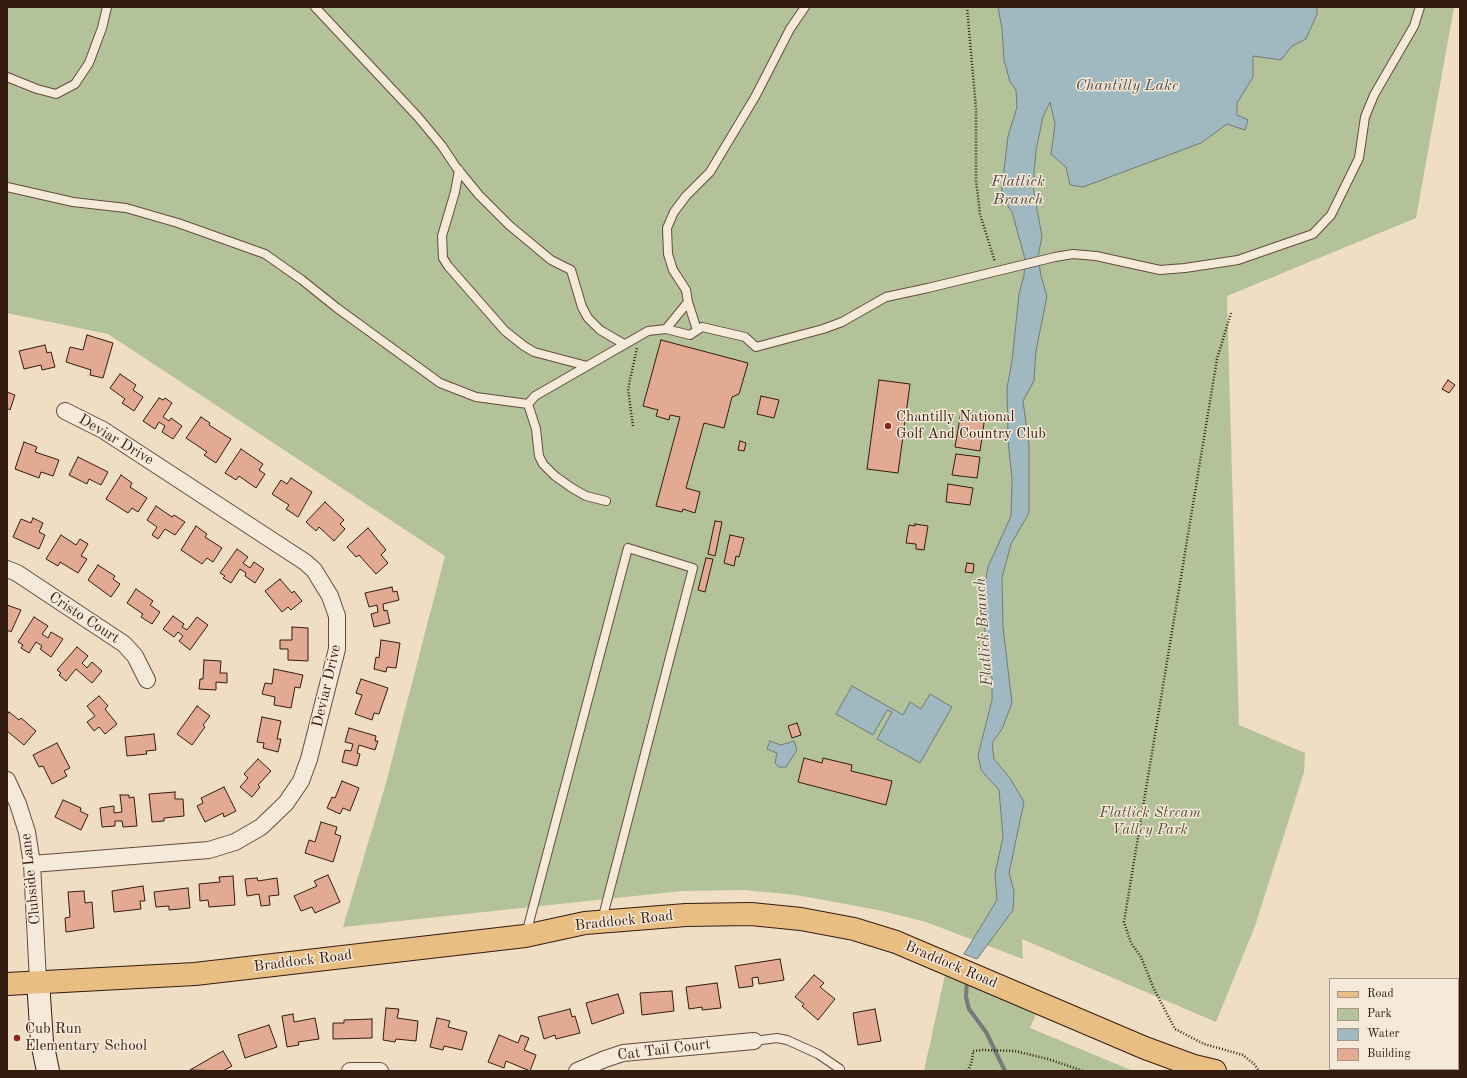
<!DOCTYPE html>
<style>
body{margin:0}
#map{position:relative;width:1467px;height:1078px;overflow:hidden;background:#efddc4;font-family:"Old Standard TT",serif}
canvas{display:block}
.frame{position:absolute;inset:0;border:8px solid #351c10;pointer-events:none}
.legend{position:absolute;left:1329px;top:978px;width:130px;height:92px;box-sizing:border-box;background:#f5e9d9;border:1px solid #a89789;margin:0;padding:5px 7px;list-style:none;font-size:12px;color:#351c10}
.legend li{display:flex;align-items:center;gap:8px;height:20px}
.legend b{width:20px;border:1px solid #a89789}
</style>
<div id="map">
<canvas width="1467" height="1078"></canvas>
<div class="frame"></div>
<ul class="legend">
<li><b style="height:5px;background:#e8be82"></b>Road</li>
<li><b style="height:11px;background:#b3c299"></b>Park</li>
<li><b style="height:11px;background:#a0b8c0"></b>Water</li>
<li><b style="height:11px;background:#e2a993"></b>Building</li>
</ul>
</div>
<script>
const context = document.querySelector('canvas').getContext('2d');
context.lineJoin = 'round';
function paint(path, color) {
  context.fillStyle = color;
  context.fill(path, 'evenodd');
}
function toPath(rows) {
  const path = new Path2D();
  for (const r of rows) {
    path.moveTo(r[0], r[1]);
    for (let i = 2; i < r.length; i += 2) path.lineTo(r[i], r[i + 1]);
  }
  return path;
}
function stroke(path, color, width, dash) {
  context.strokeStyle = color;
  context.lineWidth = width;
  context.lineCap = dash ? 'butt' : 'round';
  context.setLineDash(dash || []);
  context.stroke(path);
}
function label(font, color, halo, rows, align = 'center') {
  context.font = font + ' "Old Standard TT",serif';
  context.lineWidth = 3;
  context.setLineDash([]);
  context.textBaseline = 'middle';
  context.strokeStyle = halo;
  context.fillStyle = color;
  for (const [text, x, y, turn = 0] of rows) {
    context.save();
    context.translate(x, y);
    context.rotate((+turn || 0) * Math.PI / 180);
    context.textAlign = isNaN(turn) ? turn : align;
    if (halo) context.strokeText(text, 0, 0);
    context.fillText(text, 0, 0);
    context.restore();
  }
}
const green = toPath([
 [7,7,1454,7,1416,218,1227,296,1239,725,1305,753,1304,772,1255,926,1216,1022,1022,939,1023,959,926,922,878,910,796,895,744,890,682,891,343,927,386,783,445,556,108,334,7,313],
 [945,975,1036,1014,1030,1028,1133,1071,924,1071]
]);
const water = toPath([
 [998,7,1317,7,1317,14,1306,39,1292,46,1281,60,1253,56,1253,77,1237,103,1237,115,1248,120,1245,130,1227,124,1201,143,1083,187,1070,185,1066,167,1051,154,1055,124,1050,102,1043,117,1036,150,1033,186,1042,237,1038,256,1041,276,1047,296,1036,351,1034,381,1023,401,1029,445,1029,513,1011,544,1002,578,1003,627,1012,703,1002,729,992,743,994,759,1010,778,1024,802,1009,873,1014,891,1013,910,977,959,964,954,997,900,995,874,1003,837,999,790,981,770,978,755,992,700,992,679,985,636,984,590,988,567,1011,516,1012,479,1008,440,1007,388,1012,361,1019,294,1024,275,1025,259,1012,212,1001,196,1008,136,1017,107,1016,90,1010,82,1004,60,1002,29,998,7],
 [852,686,903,715,910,702,921,709,930,694,952,707,920,763,877,739,892,712,887,710,873,735,836,714,852,686],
 [770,741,781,745,794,741,797,750,786,767,779,767,775,763,777,753,767,749,770,741]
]);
const stream = toPath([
 [967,980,966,997,969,1009,986,1032,1005,1071]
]);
const building = toPath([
 [87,335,113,343,103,378,90,375,91,370,66,362,70,347,83,350,87,335],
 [661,340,748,363,739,394,732,397,724,428,704,423,686,488,700,492,695,513,683,509,682,512,656,506,680,417,670,415,669,420,656,416,658,410,643,406,661,340],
 [45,345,47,353,51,352,55,367,42,370,41,365,24,369,19,351,45,345],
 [120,374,136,385,133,390,143,397,134,411,122,403,125,399,110,388,120,374],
 [879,380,910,384,898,473,867,469,879,380],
 [1448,380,1455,385,1449,393,1442,389,1448,380],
 [7,392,15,395,10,410,7,408,7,392],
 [761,396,779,400,774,418,757,414,761,396],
 [159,398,163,400,165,398,172,403,163,417,169,421,171,418,182,426,173,439,162,432,165,426,159,422,155,429,143,421,159,398],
 [961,412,985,416,980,451,955,447,961,412],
 [201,417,210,423,209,425,231,439,216,463,204,455,207,452,186,438,201,417],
 [740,441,746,443,744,451,738,450,740,441],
 [24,442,37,447,35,452,59,460,53,476,41,472,39,478,15,469,24,442],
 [241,449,263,464,259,470,265,474,256,488,239,476,236,480,225,473,241,449],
 [956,454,980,457,977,478,952,475,956,454],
 [78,457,108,472,101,485,89,479,87,484,69,475,78,457],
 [121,475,132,483,130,487,147,498,138,512,132,508,128,513,106,499,121,475],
 [291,478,312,492,298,517,286,509,289,505,272,494,281,480,287,484,291,478],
 [948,484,973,488,970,505,946,502,948,484],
 [325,502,344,520,340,524,345,529,334,541,319,527,316,531,306,522,325,502],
 [156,506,172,517,174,515,185,522,175,535,165,529,158,539,152,535,157,527,147,520,156,506],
 [33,518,43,523,39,532,45,535,39,549,13,537,21,519,31,523,33,518],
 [715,521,722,522,715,556,708,554,715,521],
 [915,524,928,526,924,550,916,549,916,544,906,543,909,525,915,526,915,524],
 [196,526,207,534,205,537,222,548,213,562,207,558,202,564,181,550,196,526],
 [368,528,386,550,381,555,388,563,376,574,359,555,356,557,347,547,368,528],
 [61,535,76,545,80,539,88,544,81,556,87,559,78,573,60,562,58,566,46,559,61,535],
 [730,535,744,538,739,557,736,556,734,566,724,563,730,535],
 [237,549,248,557,243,563,250,568,254,562,264,569,255,583,245,576,246,573,240,569,231,583,223,578,225,576,220,573,237,549],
 [706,558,713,559,705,592,698,590,706,558],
 [967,563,974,564,973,573,965,572,967,563],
 [98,565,115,576,113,579,120,584,111,597,88,580,98,565],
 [280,579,292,593,294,591,302,601,291,610,288,607,282,612,265,591,280,579],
 [392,587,393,592,397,591,399,600,383,604,384,611,387,610,390,623,374,627,371,614,378,612,377,605,369,607,365,593,392,587],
 [136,589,153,601,150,605,160,612,152,624,141,617,143,614,127,603,136,589],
 [7,605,21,610,11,632,7,630,7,605],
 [173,616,184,624,182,627,187,630,197,617,208,625,190,650,179,641,183,636,178,632,174,637,163,629,173,616],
 [34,617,48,626,42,634,48,638,51,632,63,639,51,657,40,649,42,646,36,642,29,653,21,648,23,645,18,642,34,617],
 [292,627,308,628,308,661,288,660,288,649,280,649,280,640,292,640,292,627],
 [381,640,400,643,396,668,387,667,386,672,374,669,376,657,379,658,381,640],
 [77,647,88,656,82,663,87,668,92,662,102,671,92,683,76,669,66,681,59,675,61,673,57,670,77,647],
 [204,660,221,661,220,673,227,673,227,683,216,682,216,690,199,689,200,679,203,679,204,660],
 [274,669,303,675,300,688,295,687,291,708,274,705,275,697,262,694,265,683,272,684,274,669],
 [361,679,388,688,379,714,374,713,372,720,355,714,362,695,356,693,361,679],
 [99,696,108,706,105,709,117,724,105,734,99,727,94,731,87,722,95,716,87,706,99,696],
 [197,706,210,716,203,725,205,727,192,745,177,734,197,706],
 [9,712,19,720,21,718,36,731,24,745,7,731,7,715,9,712],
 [262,717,281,721,277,739,281,739,278,752,263,748,264,743,257,742,262,717],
 [797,723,801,735,792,738,788,726,797,723],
 [349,728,376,736,375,741,378,741,375,750,359,745,357,753,360,754,357,766,342,762,345,750,351,751,353,744,345,742,349,728],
 [154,734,156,750,146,751,147,754,127,756,125,737,154,734],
 [57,743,70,768,64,771,67,776,52,784,43,766,39,767,33,755,57,743],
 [804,758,822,763,823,758,852,765,851,771,892,781,886,805,798,782,804,758],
 [258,759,271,771,258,785,260,787,252,797,240,787,248,778,244,774,258,759],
 [342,781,359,788,350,811,343,808,340,814,327,808,332,797,335,798,342,781],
 [224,787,236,811,224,817,223,813,205,822,197,806,203,803,201,798,224,787],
 [175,792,175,799,183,799,184,816,164,818,164,821,152,822,149,794,175,792],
 [120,795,129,795,129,798,134,797,137,826,123,827,122,821,115,821,115,826,102,827,100,808,114,806,114,813,122,812,120,795],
 [63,800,81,808,80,811,88,815,81,830,55,817,63,800],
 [321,822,337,827,335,834,341,836,333,862,305,853,309,840,315,842,321,822],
 [328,875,340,902,315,913,312,907,301,911,294,896,317,886,314,881,328,875],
 [233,876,235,905,209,907,208,900,200,901,199,884,220,882,219,877,233,876],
 [257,878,258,881,277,878,279,895,269,896,270,905,261,906,259,894,247,896,245,879,257,878],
 [143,886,145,901,140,901,141,909,114,912,112,891,143,886],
 [188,888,190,908,169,910,169,906,156,907,154,892,188,888],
 [84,891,85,903,92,902,94,928,66,932,65,918,70,917,68,892,84,891],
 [780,959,784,980,759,984,758,977,752,978,753,986,739,988,735,966,780,959],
 [814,975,824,983,820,987,835,999,818,1020,802,1006,804,1004,795,997,814,975],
 [717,983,721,1008,702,1010,702,1007,689,1009,686,987,717,983],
 [672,991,674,1011,642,1015,640,993,672,991],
 [618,994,624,1013,592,1024,586,1003,618,994],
 [386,1008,399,1009,397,1018,418,1021,416,1041,396,1039,395,1042,383,1040,386,1008],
 [570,1009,572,1017,575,1016,580,1033,556,1039,555,1035,544,1039,538,1017,570,1009],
 [875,1009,881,1041,858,1045,853,1013,875,1009],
 [293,1014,294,1022,315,1018,319,1039,298,1042,299,1045,287,1047,282,1016,293,1014],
 [437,1018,450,1021,448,1027,467,1032,462,1050,444,1046,443,1050,430,1047,437,1018],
 [372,1019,372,1038,333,1039,333,1023,344,1023,344,1020,372,1019],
 [269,1025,277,1047,245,1058,238,1035,269,1025],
 [499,1035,518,1043,521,1035,529,1038,524,1050,536,1055,530,1071,506,1061,504,1068,488,1062,499,1035],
 [223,1051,232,1066,223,1071,190,1070,223,1051]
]);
const path = toPath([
 [967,7,976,109,976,180,980,214,995,262],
 [1231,313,1217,359,1124,922,1131,943,1141,957,1154,989,1175,1029,1204,1044,1243,1055,1254,1064,1259,1071],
 [633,426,628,389,637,348],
 [968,1071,972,1061,973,1051,983,1050,1015,1051,1048,1059,1083,1071]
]);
const lane = toPath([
 [315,7,418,117,442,146,456,167,479,195,509,225,551,260,571,270,582,307,588,318,600,330,624,344],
 [7,77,37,89,56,94,75,84,89,63,102,28,107,7],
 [459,170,455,192,442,236,443,258,448,266,505,331,524,346,534,352,587,366],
 [7,187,73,202,126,208,178,223,265,254,302,280,337,308,440,383,476,397,528,404],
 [688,302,686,290,673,270,668,254,667,228,674,212,686,196,710,172,755,97,790,29,805,7],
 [666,329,688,302,697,330],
 [606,501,586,496,572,488,555,476,543,464,539,456,536,429,528,404,535,396,648,331,666,329,690,335,702,327,745,337,756,347,823,329,842,322,886,297,928,288,1055,257,1073,254,1096,256,1160,270,1185,268,1238,260,1313,234,1331,215,1359,158,1365,117,1374,95,1414,26,1420,7],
 [526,934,628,548,693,568,602,920],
 [754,1041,777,1038,787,1040,818,1054,840,1069]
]);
const street = toPath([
 [7,569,17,573,124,644,135,656,147,680],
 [7,780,18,804,27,832,32,864,38,981],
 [32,864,209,850,235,842,261,827,286,803,301,781,309,759,337,649,337,616,330,596,314,570,305,562,103,430,65,411],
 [350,1071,380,1071],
 [577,1071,605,1059,623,1053,754,1041]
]);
const secondary = toPath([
 [38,981,42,1042,48,1071]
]);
const primary = toPath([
 [7,984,195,974,525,936,585,923,686,915,751,914,801,919,854,929,896,942,1145,1048,1194,1066,1215,1071]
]);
const markers = [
 [888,426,4,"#8f2418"],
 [17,1038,4,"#8f2418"]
];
const poiNames = [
 ["Chantilly National",896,417],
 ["Golf And Country Club",896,434],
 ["Cub Run",25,1029],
 ["Elementary School",25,1046]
];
const streetNames = [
 ["Deviar Drive",116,440,31],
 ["Cristo Court",84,618,33],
 ["Deviar Drive",327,686,-77],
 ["Clubside Lane",31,879,-96],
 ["Braddock Road",624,921,-6],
 ["Braddock Road",303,961,-7],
 ["Braddock Road",951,965,23],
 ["Cat Tail Court",664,1050,-7]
];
const parkNames = [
 ["Flatlick Stream",1150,813],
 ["Valley Park",1150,830]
];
const waterNames = [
 ["Chantilly Lake",1127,86],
 ["Flatlick",1018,182],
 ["Branch",1018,200],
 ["Flatlick Branch",984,632,-94]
];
paint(green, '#b3c299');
paint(water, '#a0b8c0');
stroke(water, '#757a7a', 1);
stroke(stream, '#757a7a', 4);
paint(building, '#e2a993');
stroke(building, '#351c10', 1);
stroke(lane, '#644c3d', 10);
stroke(street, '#644c3d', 18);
stroke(secondary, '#351c10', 24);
stroke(primary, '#351c10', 24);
stroke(path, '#351c10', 2.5, [1, 2]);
stroke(lane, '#f5e9d9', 8);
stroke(street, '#f5e9d9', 16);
stroke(secondary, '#f5e9d9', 22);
stroke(primary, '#e8be82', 22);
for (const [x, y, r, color] of markers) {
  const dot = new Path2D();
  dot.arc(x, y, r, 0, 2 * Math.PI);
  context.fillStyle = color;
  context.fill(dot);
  stroke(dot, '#f5e9d9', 1.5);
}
label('15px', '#351c10', '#f5e9d9', poiNames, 'left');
label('15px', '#351c10', '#f5e9d9', streetNames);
label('italic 15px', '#5b4e39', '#f5e9d9', parkNames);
label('italic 16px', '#554b45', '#f5e9d9', waterNames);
</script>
